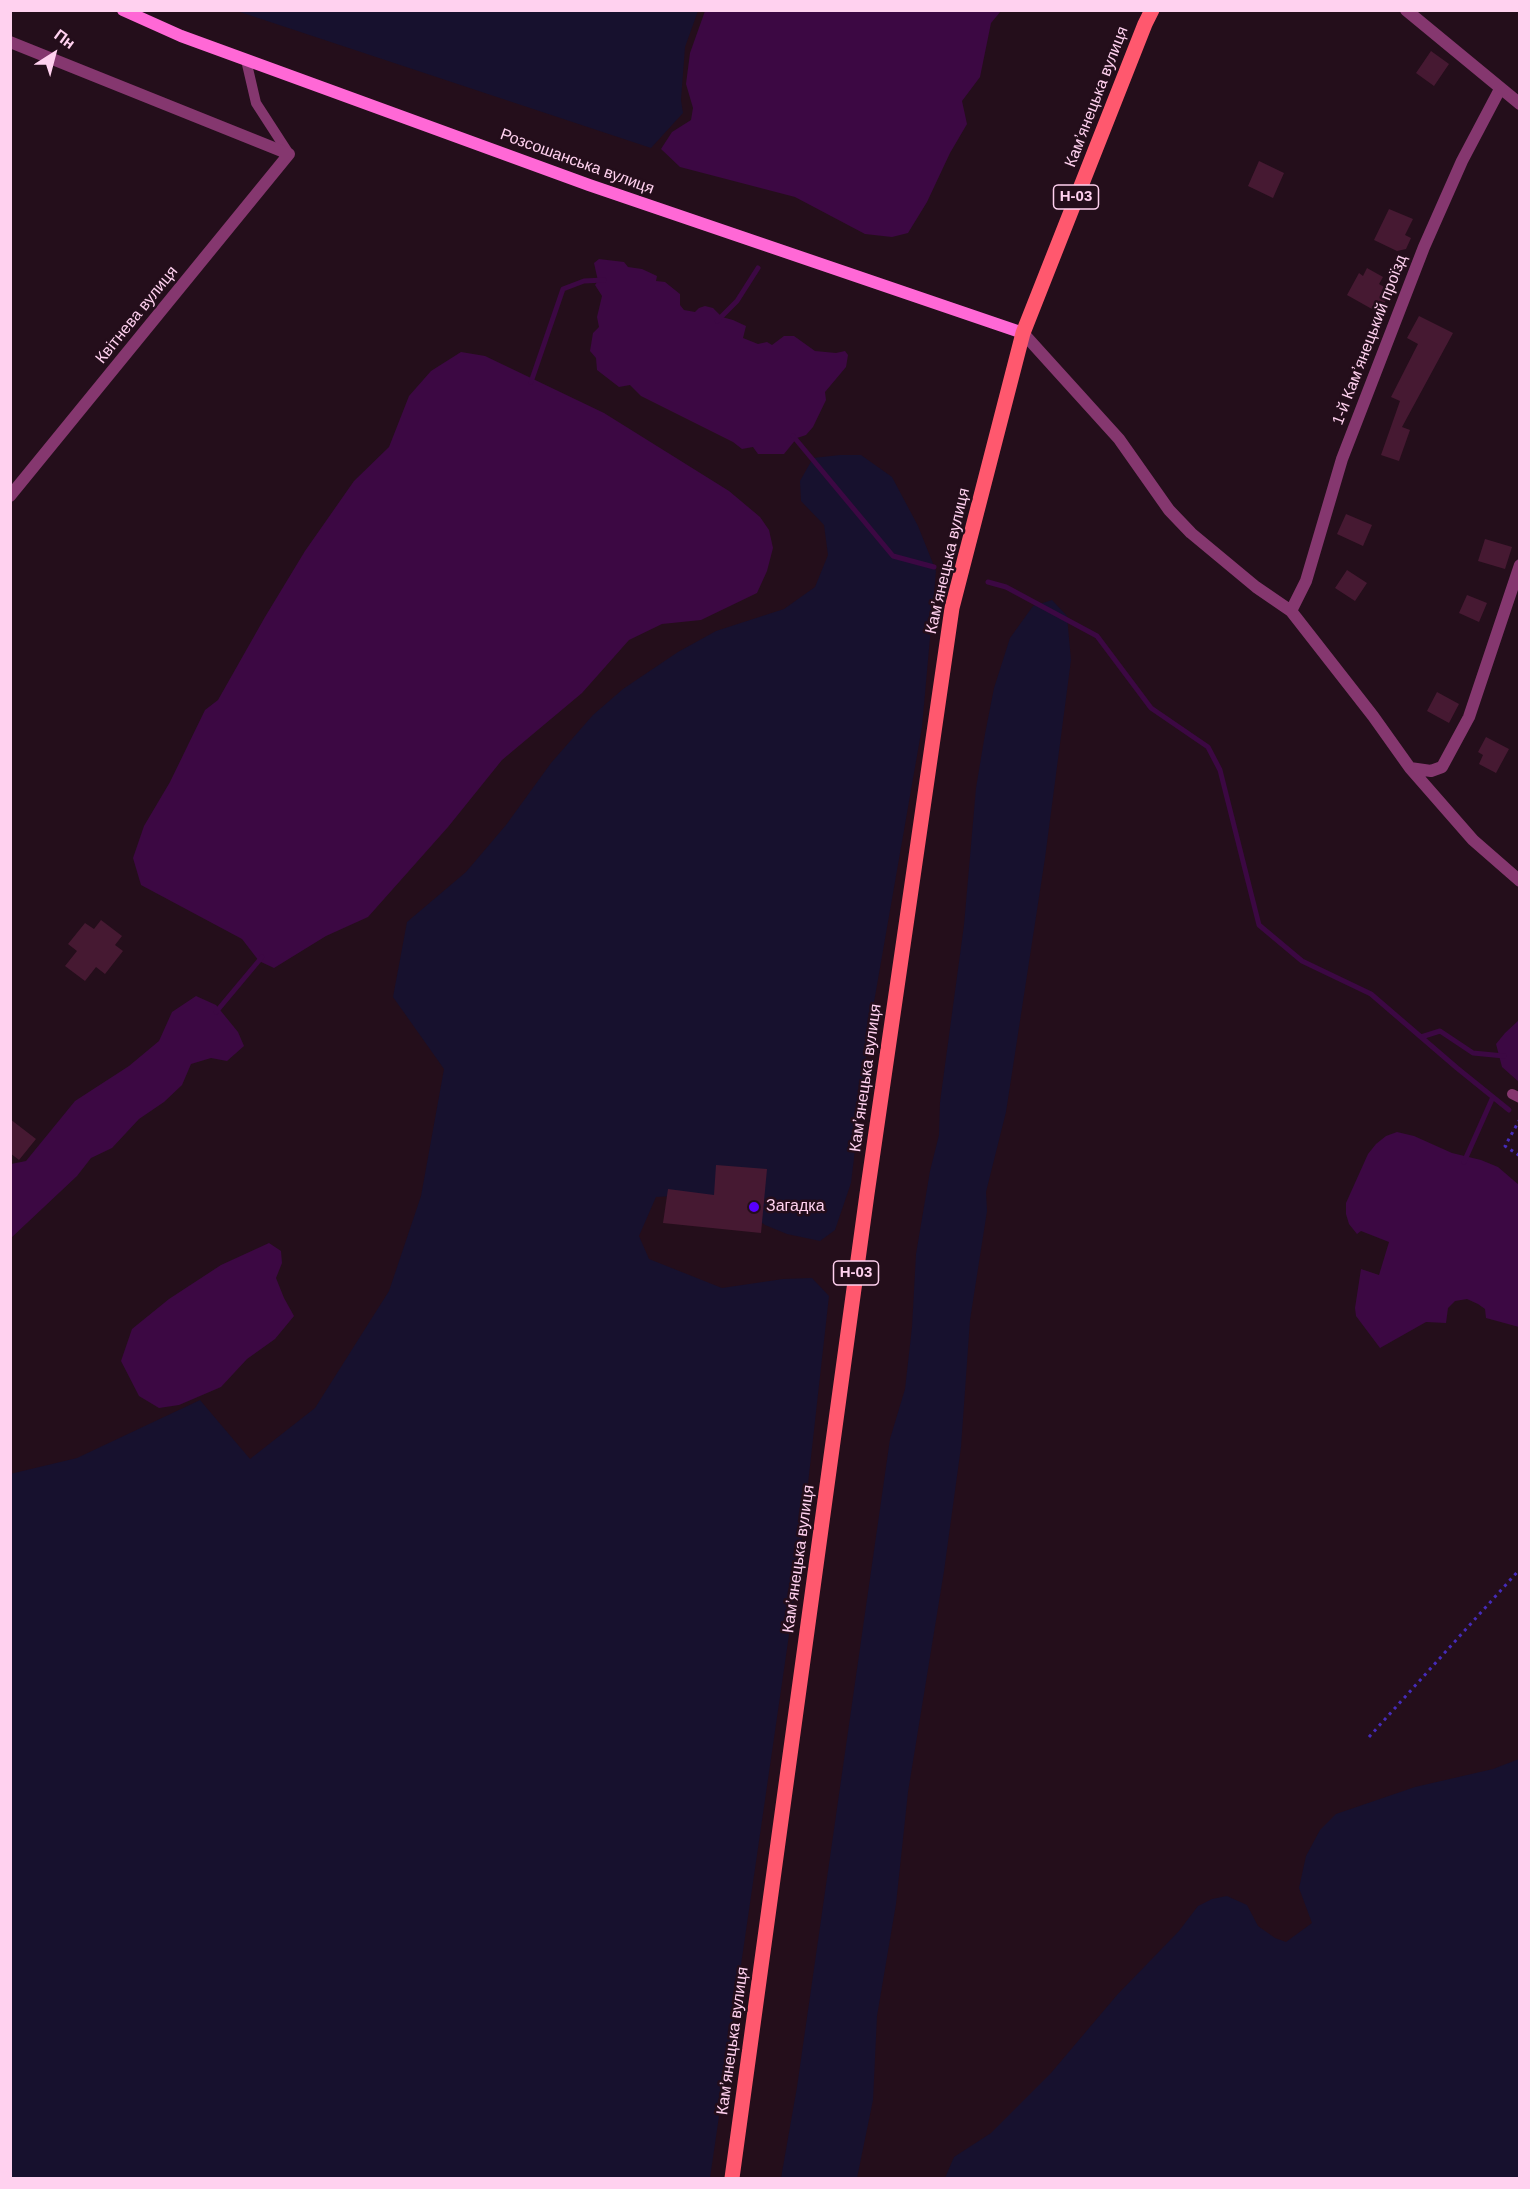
<!DOCTYPE html>
<meta charset="utf-8">
<style>
body{margin:0}
#map{position:relative;width:1530px;height:2189px;overflow:hidden;background:#240e1b;font-family:Arial,sans-serif}
canvas{display:block}
.frame{position:absolute;inset:0;border:12px solid #ffd1ef;pointer-events:none}
.north{position:absolute;left:24px;top:24px;width:60px;height:60px;-webkit-text-stroke:4px #240e1b;paint-order:stroke;rotate:36deg;font-size:16px;font-weight:700;line-height:24px;text-align:center;color:#ffd1ef}
.north::after{content:'';display:block;margin:auto;width:21px;height:27px;background:#ffd1ef;clip-path:polygon(50% 0,100% 100%,50% 72%,0 100%)}
</style>
<div id="map">
<canvas width="1530" height="2189"></canvas>
<div class="frame"></div>
<div class="north">Пн</div>
</div>
<script>
const context = document.querySelector('canvas').getContext('2d');
context.lineJoin = 'round';
function paint(path, color) {
  context.fillStyle = color;
  context.fill(path, 'evenodd');
}
function toPath(rows) {
  const path = new Path2D();
  for (const r of rows) {
    path.moveTo(r[0], r[1]);
    for (let i = 2; i < r.length; i += 2) path.lineTo(r[i], r[i + 1]);
  }
  return path;
}
function stroke(path, color, width, dash) {
  context.strokeStyle = color;
  context.lineWidth = width;
  context.lineCap = dash ? 'butt' : 'round';
  context.setLineDash(dash || []);
  context.stroke(path);
}
function label(font, color, halo, rows, align = 'center') {
  context.font = font + ' Arial,sans-serif';
  context.lineWidth = 5;
  context.setLineDash([]);
  context.textBaseline = 'middle';
  context.strokeStyle = halo;
  context.fillStyle = color;
  for (const [text, x, y, turn = 0] of rows) {
    context.save();
    context.translate(x, y);
    context.rotate((+turn || 0) * Math.PI / 180);
    context.textAlign = isNaN(turn) ? turn : align;
    if (halo) context.strokeText(text, 0, 0);
    context.fillText(text, 0, 0);
    context.restore();
  }
}
const green = toPath([
 [237,11,698,10,698,11,685,47,681,100,683,113,651,148],
 [840,455,861,455,892,477,918,526,936,571,922,727,870,1025,851,1183,835,1230,820,1241,787,1234,765,1225,734,1203,690,1195,656,1197,639,1236,649,1259,722,1288,783,1279,812,1278,829,1296,798,1573,710,2178,11,2178,10,1474,77,1458,200,1400,250,1459,315,1408,389,1291,421,1196,444,1069,393,997,407,922,466,872,506,825,551,763,593,715,623,689,678,652,716,631,784,609,815,587,828,555,824,525,801,501,800,481,813,458],
 [1052,600,1067,616,1071,660,1045,858,1006,1112,986,1192,987,1211,970,1320,961,1447,944,1571,908,1792,896,1904,877,2016,873,2100,857,2178,781,2178,797,2087,890,1439,905,1389,912,1327,916,1254,930,1171,939,1135,940,1102,964,925,976,788,985,734,994,688,1010,638,1033,606],
 [1519,1759,1519,2178,945,2178,954,2157,991,2133,1051,2073,1117,1995,1179,1931,1198,1906,1212,1899,1227,1896,1247,1905,1258,1926,1275,1938,1286,1942,1312,1923,1299,1888,1306,1856,1320,1830,1336,1814,1415,1787,1493,1769]
]);
const water = toPath([
 [705,11,1001,11,991,23,980,77,962,101,967,124,950,153,927,202,908,233,892,237,865,234,795,197,680,167,661,149,672,132,691,120,693,108,686,84,690,53],
 [599,259,624,262,628,267,642,269,657,276,656,281,665,282,680,294,680,305,684,310,695,312,699,308,705,306,713,308,722,317,733,320,746,326,743,338,758,344,767,342,772,345,784,336,794,336,815,351,836,353,845,351,848,355,846,367,825,392,826,400,813,427,806,435,797,438,784,454,758,454,753,447,742,449,733,442,641,396,630,385,619,387,597,370,596,358,590,351,593,333,599,327,597,317,602,296,595,285,598,281,594,263],
 [461,352,485,356,604,413,729,491,760,517,769,530,773,548,767,571,757,593,701,620,662,624,629,640,582,693,502,760,448,827,368,917,326,936,274,968,259,961,242,939,141,885,133,858,144,826,170,782,205,710,218,700,265,617,305,551,354,481,389,447,409,396,431,371],
 [196,996,216,1005,238,1032,244,1046,227,1061,211,1058,191,1064,182,1085,164,1102,139,1119,112,1148,91,1158,77,1176,11,1238,11,1164,26,1161,75,1101,129,1066,159,1041,172,1012],
 [1519,1020,1520,1020,1519,1082,1502,1067,1496,1044,1505,1033],
 [1397,1132,1414,1136,1452,1153,1481,1160,1498,1167,1519,1185,1519,1327,1486,1318,1485,1309,1478,1304,1467,1299,1455,1301,1448,1308,1446,1323,1426,1322,1380,1348,1356,1316,1355,1308,1361,1269,1379,1275,1389,1242,1361,1231,1357,1234,1349,1224,1346,1214,1346,1203,1368,1154,1376,1144,1386,1136],
 [269,1243,281,1251,282,1263,276,1278,284,1298,294,1316,275,1339,247,1359,221,1387,179,1405,159,1408,139,1396,121,1361,132,1329,169,1299,221,1265]
]);
const stream = toPath([
 [717,321,737,301,758,268],
 [531,382,563,289,584,281,604,280],
 [793,436,893,556,934,567],
 [988,582,1006,587,1097,636,1151,708,1208,747,1220,770,1259,925,1302,961,1371,994,1457,1068,1509,1110],
 [216,1012,262,957],
 [1421,1037,1440,1031,1473,1053,1504,1056],
 [1464,1162,1493,1097]
]);
const building = toPath([
 [1431,51,1449,64,1434,86,1416,73],
 [1259,161,1284,173,1273,198,1248,186],
 [1389,209,1413,219,1405,235,1411,238,1406,249,1397,251,1374,240],
 [1367,268,1383,277,1379,284,1391,291,1379,313,1347,295,1359,273,1363,276],
 [1419,316,1453,333,1402,427,1410,430,1399,461,1381,455,1400,401,1391,397,1418,344,1407,338],
 [1346,514,1372,525,1363,546,1337,534],
 [1485,539,1512,547,1505,569,1478,561],
 [1347,570,1367,583,1355,601,1335,588],
 [1467,595,1487,603,1479,622,1459,613],
 [1437,692,1459,704,1449,723,1427,711],
 [1486,737,1509,749,1496,773,1479,764,1483,755,1478,752],
 [101,920,122,936,115,945,123,951,105,974,96,967,85,981,65,966,77,951,68,944,85,923,94,929],
 [10,1119,36,1139,19,1160,10,1153],
 [716,1165,767,1169,761,1233,663,1223,668,1189,714,1195]
]);
const path = toPath([
 [1520,1119,1505,1146,1520,1156],
 [1369,1737,1520,1569]
]);
const lane = toPath([
 [246,60,256,103,289,154],
 [1512,1094,1520,1098]
]);
const street = toPath([
 [1406,10,1520,104],
 [10,42,289,154,10,496],
 [1023,333,1119,439,1169,510,1191,533,1256,587,1291,611,1373,716,1410,768,1473,840,1520,881],
 [1291,611,1306,581,1342,459,1424,247,1462,161,1500,89],
 [1410,768,1431,771,1442,767,1469,717,1520,565]
]);
const secondary = toPath([
 [123,10,181,36,589,185,1023,333]
]);
const primary = toPath([
 [732,2178,867,1194,952,608,1023,333,1145,24,1152,10]
]);
const markers = [
 [754,1207,6,"#5700fc"]
];
const shields = [
 [1076,197,45],
 [856,1273,45]
];
const shieldNames = [
 ["Н-03",1076,197],
 ["Н-03",856,1273]
];
const streetNames = [
 ["Камʼянецька вулиця",1097,97,-69],
 ["Розсошанська вулиця",577,162,20],
 ["Квітнева вулиця",137,315,-51],
 ["1-й Камʼянецький проїзд",1370,340,-69],
 ["Камʼянецька вулиця",948,561,-77],
 ["Камʼянецька вулиця",866,1078,-82],
 ["Камʼянецька вулиця",799,1559,-82],
 ["Камʼянецька вулиця",733,2041,-82]
];
const poiNames = [
 ["Загадка",766,1207]
];
paint(green, '#17112e');
paint(water, '#3c0843');
stroke(stream, '#3c0843', 5);
paint(building, '#461932');
stroke(path, '#452bb9', 3, [3, 4.5]);
stroke(lane, '#85376f', 10);
stroke(street, '#85376f', 12);
stroke(secondary, '#ff68d6', 12);
stroke(primary, '#ff586e', 15);
for (const [x, y, r, color] of markers) {
  const dot = new Path2D();
  dot.arc(x, y, r, 0, 2 * Math.PI);
  context.fillStyle = color;
  context.fill(dot);
  stroke(dot, '#240e1b', 2);
}
for (const [x, y, w] of shields) {
  const box = new Path2D();
  box.roundRect(x - w / 2, y - 12, w, 24, 4.5);
  context.fillStyle = '#240e1b';
  context.fill(box);
  stroke(box, '#ffd1ef', 1.5);
}
label('bold 15px', '#ffd1ef', null, shieldNames);
label('16px', '#ffd1ef', '#240e1b', streetNames);
label('16px', '#ffd1ef', '#240e1b', poiNames, 'left');
</script>
